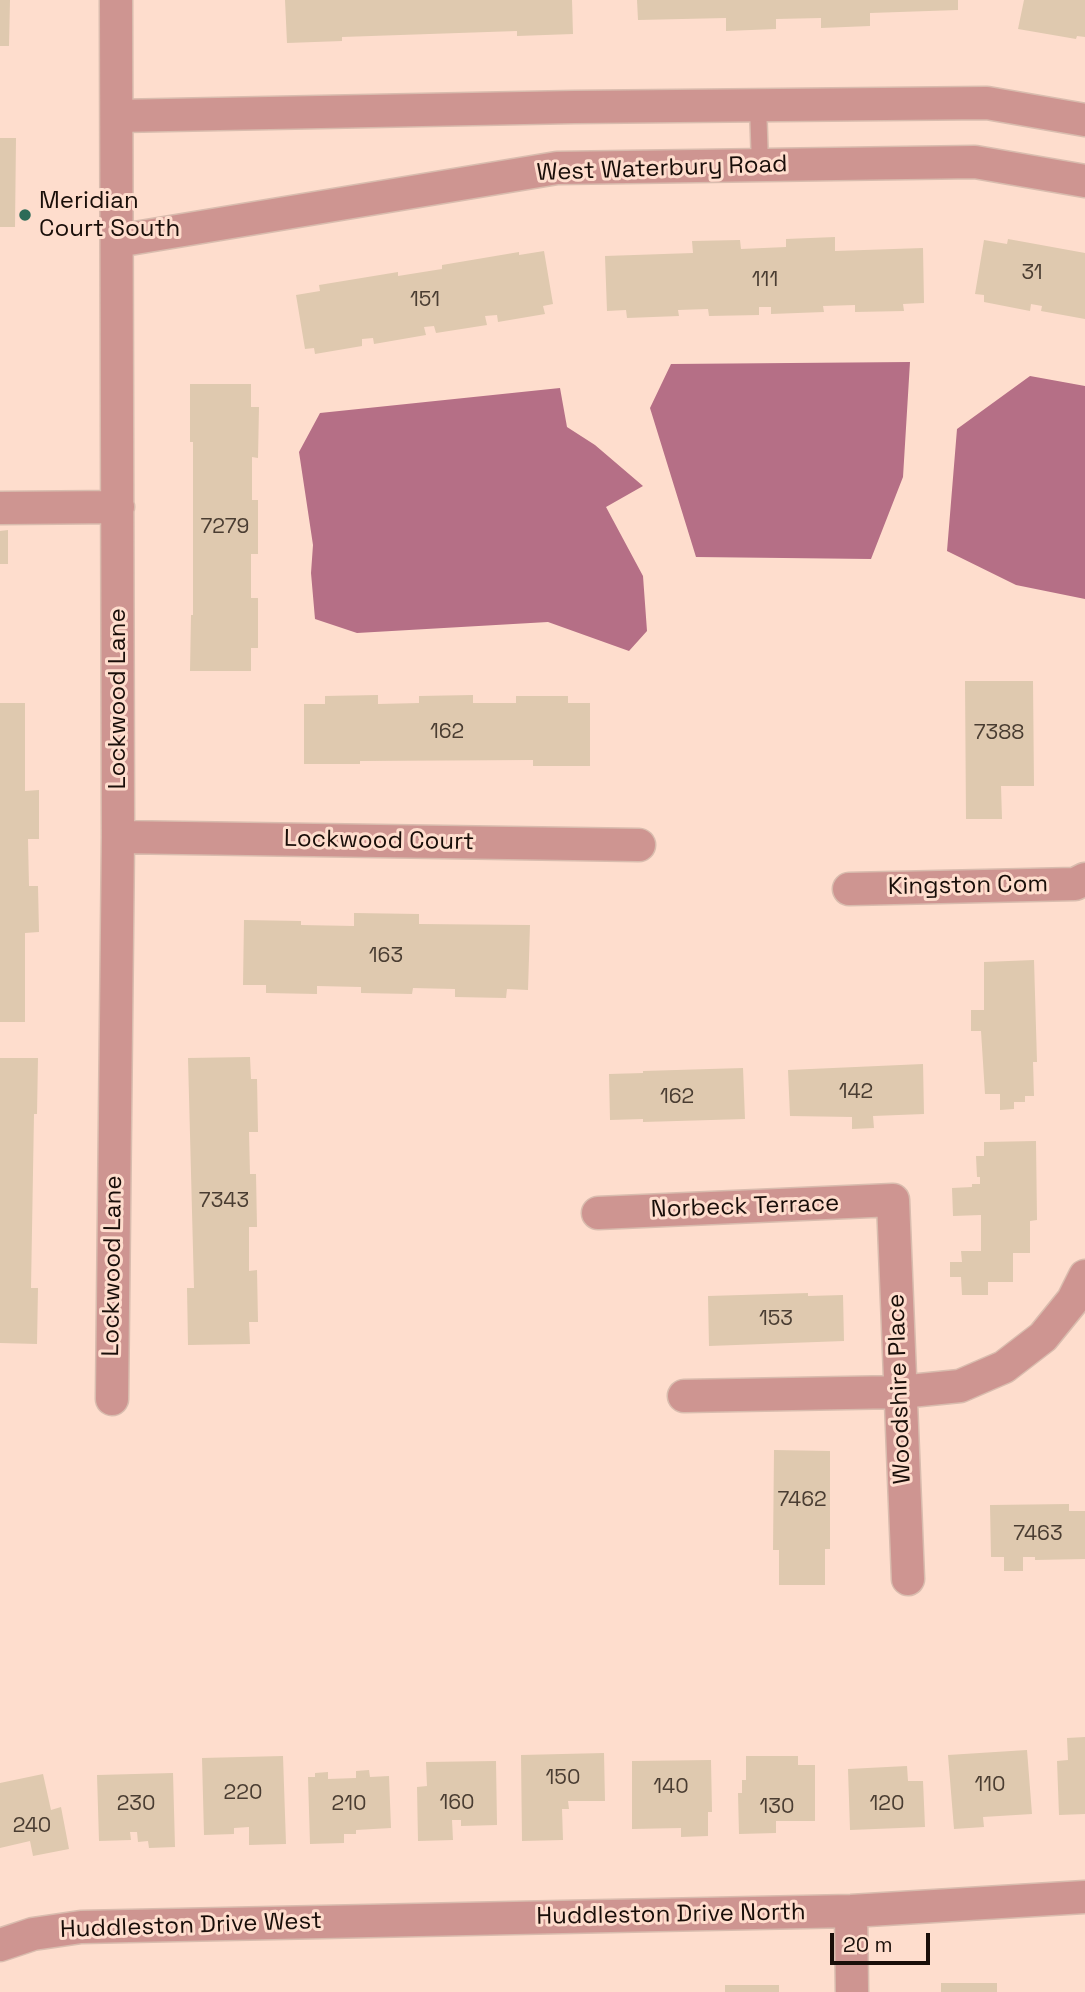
<!DOCTYPE html>
<style>
body{margin:0}
#map{position:relative;width:1085px;height:1992px;overflow:hidden;background:#feddcd;font-family:"Space Grotesk",sans-serif}
canvas{display:block}
.scale{position:absolute;left:830px;top:1933px;width:100px;height:32px;box-sizing:border-box;border:4px solid #190e09;border-top:0;padding-left:9px;font-size:21px;line-height:24px;white-space:nowrap;color:#190e09;-webkit-text-stroke:5px #feddcd;paint-order:stroke}
</style>
<div id="map">
<canvas width="1085" height="1992"></canvas>
<div class="scale">20 m</div>
</div>
<script>
const context = document.querySelector('canvas').getContext('2d');
context.lineJoin = 'round';
function paint(path, color) {
  context.fillStyle = color;
  context.fill(path, 'evenodd');
}
function toPath(rows) {
  const path = new Path2D();
  for (const r of rows) {
    path.moveTo(r[0], r[1]);
    for (let i = 2; i < r.length; i += 2) path.lineTo(r[i], r[i + 1]);
  }
  return path;
}
function stroke(path, color, width, dash) {
  context.strokeStyle = color;
  context.lineWidth = width;
  context.lineCap = dash ? 'butt' : 'round';
  context.setLineDash(dash || []);
  context.stroke(path);
}
function label(font, color, halo, rows, align = 'center') {
  context.font = font + ' "Space Grotesk",sans-serif';
  context.lineWidth = 6;
  context.setLineDash([]);
  context.textBaseline = 'middle';
  context.strokeStyle = halo;
  context.fillStyle = color;
  for (const [text, x, y, turn = 0] of rows) {
    context.save();
    context.translate(x, y);
    context.rotate((+turn || 0) * Math.PI / 180);
    context.textAlign = isNaN(turn) ? turn : align;
    if (halo) context.strokeText(text, 0, 0);
    context.fillText(text, 0, 0);
    context.restore();
  }
}
const water = toPath([
 [910,362,903,477,871,559,696,557,650,408,671,364],
 [1030,376,1085,386,1085,599,1016,585,947,551,957,429],
 [560,388,567,427,595,445,643,486,606,507,643,576,647,631,629,651,548,622,357,633,315,619,311,573,313,545,299,452,320,413]
]);
const building = toPath([
 [0,0,10,0,9,46,0,46],
 [285,0,572,0,573,34,517,36,517,31,342,37,342,41,287,43],
 [637,0,958,0,958,10,870,13,870,26,821,28,821,18,776,19,776,29,726,31,726,18,638,20],
 [1024,0,1085,0,1085,37,1077,36,1076,39,1018,29],
 [0,138,16,138,15,227,0,227],
 [835,237,835,251,923,248,924,303,903,304,904,311,855,312,855,305,823,306,824,312,771,314,771,307,759,307,759,315,709,316,708,309,678,310,679,316,627,318,626,310,607,311,605,256,693,253,692,241,740,240,741,249,786,247,786,239],
 [1008,239,1085,253,1085,319,1041,311,1042,306,1031,304,1030,311,984,302,984,295,975,294,984,240,1007,244],
 [544,251,553,304,543,306,545,314,498,322,497,315,485,316,487,325,436,333,434,326,424,327,426,335,374,344,373,338,362,339,362,346,315,354,314,348,305,349,296,295,320,291,319,285,398,272,398,276,442,269,442,265,519,252,519,255],
 [190,384,251,384,251,407,259,407,258,458,252,457,252,500,258,500,258,554,251,554,251,598,258,598,258,648,251,648,251,671,190,671,191,615,193,615,193,442,190,442],
 [8,530,8,564,0,564,0,531],
 [965,681,1033,681,1034,786,1001,786,1002,819,966,819],
 [378,695,378,704,419,703,419,696,473,695,473,703,516,703,516,696,568,696,568,703,590,703,590,766,533,766,533,760,360,761,360,764,304,764,304,704,325,704,325,696],
 [0,703,25,703,25,791,39,790,39,839,28,839,29,886,38,886,39,932,25,933,25,1022,0,1022],
 [354,913,419,914,419,924,530,925,528,990,507,989,506,998,455,997,455,989,413,988,412,994,361,993,361,987,317,986,317,994,266,993,266,985,243,985,244,920,301,921,301,925,354,926],
 [1034,960,1037,1062,1033,1062,1034,1096,1025,1096,1025,1102,1014,1102,1014,1109,1000,1110,1000,1094,985,1094,981,1031,971,1031,971,1010,984,1010,984,962],
 [250,1057,251,1079,257,1079,258,1132,249,1132,250,1174,256,1174,257,1227,249,1227,249,1271,257,1270,258,1322,249,1322,250,1344,188,1345,187,1288,194,1288,188,1058],
 [0,1058,38,1058,37,1114,34,1114,31,1288,38,1288,37,1344,0,1343],
 [923,1064,924,1114,873,1116,874,1128,852,1129,852,1117,790,1116,788,1070],
 [743,1068,745,1119,643,1122,643,1119,610,1120,609,1074,643,1073,643,1071],
 [1036,1141,1037,1220,1030,1221,1030,1253,1013,1253,1013,1282,988,1282,988,1295,962,1295,961,1277,950,1277,950,1262,962,1262,961,1251,981,1251,981,1215,953,1216,952,1188,972,1187,972,1184,980,1184,980,1177,977,1177,976,1156,984,1156,984,1142],
 [808,1293,808,1296,843,1295,844,1341,709,1346,708,1296],
 [774,1450,830,1451,830,1549,825,1549,825,1585,779,1585,779,1550,773,1550],
 [1069,1504,1069,1511,1085,1511,1085,1559,1035,1560,1035,1557,1023,1557,1023,1571,1004,1571,1004,1557,991,1557,990,1505],
 [1085,1737,1085,1814,1059,1815,1057,1761,1068,1760,1067,1738],
 [1027,1750,1032,1814,983,1817,984,1827,954,1829,948,1755],
 [604,1753,605,1801,568,1801,569,1809,562,1809,563,1840,522,1841,521,1755],
 [283,1756,286,1844,249,1845,249,1827,234,1828,234,1834,204,1835,202,1758],
 [746,1756,798,1756,798,1765,815,1765,815,1821,776,1821,776,1833,739,1834,738,1793,742,1793,742,1780,746,1780],
 [711,1760,712,1812,708,1812,708,1836,681,1837,681,1828,632,1829,632,1761],
 [496,1761,497,1825,461,1826,461,1820,452,1820,453,1840,418,1841,417,1787,427,1786,426,1762],
 [907,1766,908,1781,923,1781,925,1827,850,1830,848,1769],
 [369,1770,370,1777,389,1776,391,1828,356,1830,356,1834,344,1834,344,1843,310,1844,308,1777,315,1777,315,1773,328,1772,328,1779,356,1778,356,1771],
 [173,1773,175,1847,149,1848,148,1841,138,1842,137,1832,130,1832,131,1840,99,1841,97,1775],
 [43,1774,51,1810,61,1807,69,1849,33,1856,30,1841,0,1848,0,1783],
 [941,1983,997,1983,997,1992,941,1992],
 [725,1985,779,1985,779,1992,725,1992]
]);
const service = toPath([
 [758,105,760,165]
]);
const minor = toPath([
 [117,116,574,107,987,103,1085,120],
 [117,241,557,168,975,162,1085,181],
 [0,508,118,507],
 [118,837,639,845],
 [849,889,1075,884,1085,879],
 [598,1213,893,1200,908,1579],
 [684,1396,900,1392,960,1386,1004,1367,1043,1337,1073,1300,1085,1276],
 [112,1399,118,837,116,0],
 [851,1911,852,1992],
 [0,1945,33,1934,81,1927,851,1911,1085,1897]
]);
const markers = [
 [25,215,7,"#2c6b58"]
];
const numberNames = [
 ["31",1032,273],
 ["111",765,280],
 ["151",425,300],
 ["7279",225,527],
 ["162",447,732],
 ["7388",999,733],
 ["163",386,956],
 ["142",856,1092],
 ["162",677,1097],
 ["7343",224,1201],
 ["153",776,1319],
 ["7462",802,1500],
 ["7463",1038,1534],
 ["150",563,1778],
 ["110",990,1785],
 ["140",671,1787],
 ["220",243,1793],
 ["160",457,1803],
 ["230",136,1804],
 ["210",349,1804],
 ["120",887,1804],
 ["130",777,1807],
 ["240",32,1826]
];
const streetNames = [
 ["West Waterbury Road",662,169,-2],
 ["Lockwood Lane",118,699,-90],
 ["Lockwood Court",379,841,1],
 ["Kingston Com",968,886,-1],
 ["Norbeck Terrace",745,1207,-2],
 ["Lockwood Lane",113,1266,-89],
 ["Woodshire Place",900,1389,-92],
 ["Huddleston Drive North",671,1915,-1],
 ["Huddleston Drive West",191,1926,-2]
];
const poiNames = [
 ["Meridian",39,201],
 ["Court South",39,229]
];
paint(water, '#b56f86');
paint(building, '#dfc9af');
stroke(service, '#d9bcae', 19);
stroke(minor, '#d9bcae', 35);
stroke(service, '#ce9591', 16);
stroke(minor, '#ce9591', 32);
for (const [x, y, r, color] of markers) {
  const dot = new Path2D();
  dot.arc(x, y, r, 0, 2 * Math.PI);
  context.fillStyle = color;
  context.fill(dot);
  stroke(dot, '#feddcd', 2.5);
}
label('21px', '#4a3d32', null, numberNames);
label('24px', '#190e09', '#feddcd', streetNames);
label('24px', '#190e09', '#feddcd', poiNames, 'left');
</script>
